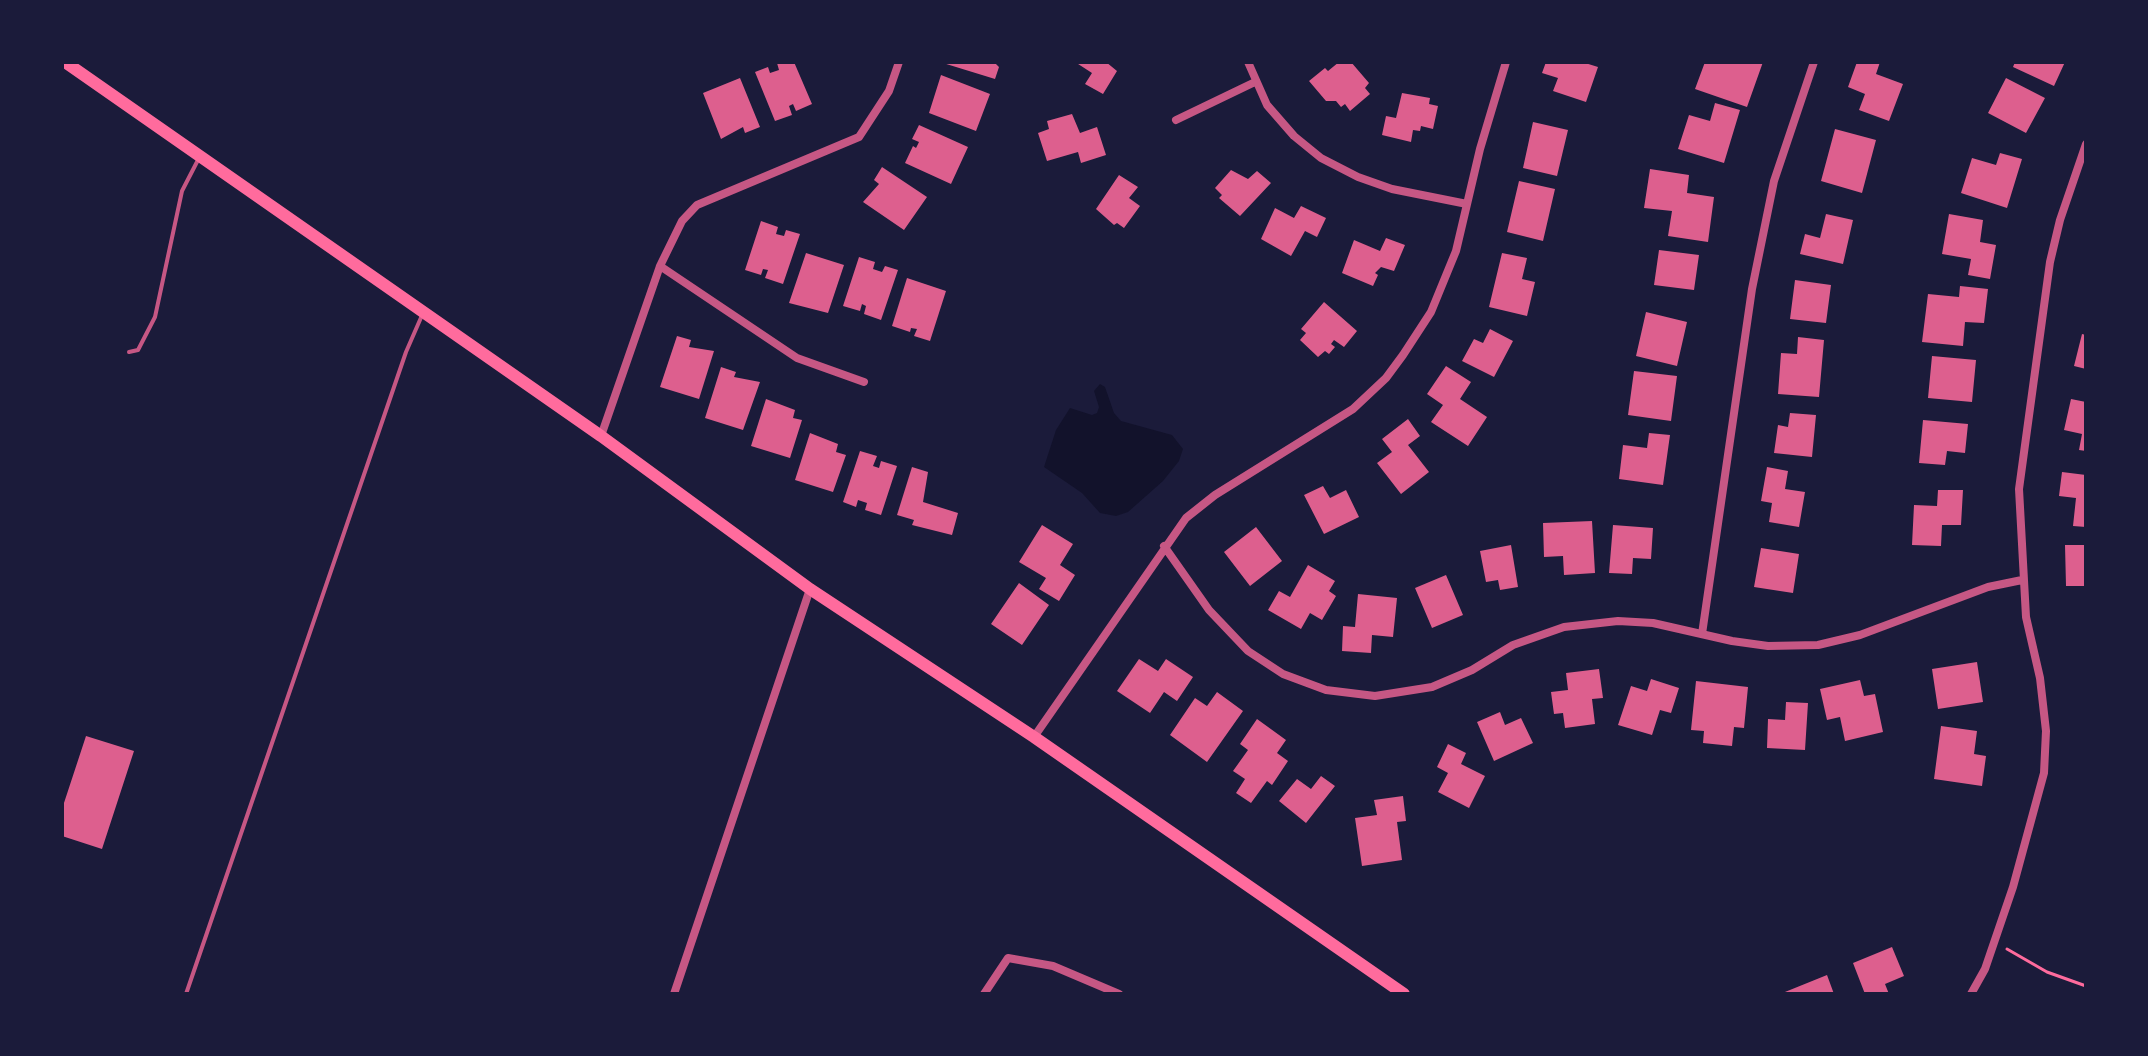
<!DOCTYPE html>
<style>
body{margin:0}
#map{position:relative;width:2148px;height:1056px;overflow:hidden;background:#1b1b3a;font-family:"Alegreya Sans",sans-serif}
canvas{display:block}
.frame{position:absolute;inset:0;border:64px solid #1b1b3a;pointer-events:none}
</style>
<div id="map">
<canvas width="2148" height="1056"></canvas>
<div class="frame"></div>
</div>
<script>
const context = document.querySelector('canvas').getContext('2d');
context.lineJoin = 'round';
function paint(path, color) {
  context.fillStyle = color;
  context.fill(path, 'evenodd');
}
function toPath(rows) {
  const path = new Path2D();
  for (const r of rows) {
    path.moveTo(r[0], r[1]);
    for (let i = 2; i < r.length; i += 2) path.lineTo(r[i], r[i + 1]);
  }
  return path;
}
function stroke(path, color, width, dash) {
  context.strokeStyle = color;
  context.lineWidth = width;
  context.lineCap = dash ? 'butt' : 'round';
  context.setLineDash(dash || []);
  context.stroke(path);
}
const water = toPath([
 [1100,384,1105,387,1114,413,1121,421,1172,435,1183,449,1179,461,1163,481,1128,512,1116,516,1100,513,1082,493,1044,467,1056,430,1070,408,1092,415,1097,413,1099,407,1094,391]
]);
const building = toPath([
 [794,62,812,104,796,111,793,104,789,106,792,115,775,121,755,72,768,67,770,73,779,70,777,63],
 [994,62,999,67,995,79,943,63],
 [1075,62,1106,62,1117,71,1103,94,1085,84,1092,73],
 [1339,62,1351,62,1369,83,1365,88,1370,94,1350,111,1345,104,1341,107,1336,101,1326,101,1309,81,1325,68,1328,71],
 [1546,62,1582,62,1598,67,1586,102,1553,91,1558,78,1542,73],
 [1705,62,1763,62,1747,107,1695,89],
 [1857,62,1880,62,1876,74,1903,84,1889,121,1859,110,1865,94,1848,87],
 [2015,62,2065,62,2054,86,2013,67],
 [941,75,990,94,976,131,929,113],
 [740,78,760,127,745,133,743,127,721,139,703,93],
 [2006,78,2045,98,2026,133,1988,113],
 [1402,93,1430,98,1429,104,1438,106,1433,129,1421,126,1420,131,1413,130,1411,142,1382,135,1386,116,1396,118],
 [1715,103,1740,110,1724,163,1678,149,1689,115,1710,121],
 [1072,114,1080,133,1097,127,1106,155,1081,163,1078,152,1047,161,1038,133,1049,129,1047,121],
 [1533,122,1568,130,1557,176,1523,168],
 [919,125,968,147,951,184,905,163,913,146,916,148,919,142,912,139],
 [1835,129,1876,140,1862,193,1821,181],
 [2000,153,2022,159,2007,208,1961,193,1972,158,1996,165],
 [882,167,927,197,904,230,863,202,879,184,874,180],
 [1650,169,1689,175,1687,193,1714,197,1708,242,1668,236,1672,211,1644,208],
 [1231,170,1248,179,1257,171,1271,183,1240,216,1219,198,1222,195,1215,188],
 [1119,175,1138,187,1129,198,1140,206,1124,228,1117,223,1114,225,1096,209],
 [1519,181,1555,189,1543,241,1507,232],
 [1301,206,1326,218,1317,237,1305,231,1291,256,1261,239,1275,208,1294,218],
 [1826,214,1853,220,1843,264,1800,254,1805,234,1820,238],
 [1949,214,1983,220,1980,242,1996,245,1990,279,1968,275,1971,259,1942,254],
 [761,221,778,227,776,234,784,236,786,230,800,234,783,284,765,278,768,270,763,269,761,275,745,270],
 [1386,238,1405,245,1394,271,1381,267,1375,273,1378,275,1373,286,1342,273,1354,240,1380,251],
 [1659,250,1699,255,1694,290,1654,285],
 [806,253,844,265,828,313,789,303],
 [1502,253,1527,258,1522,279,1535,282,1527,316,1489,307],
 [859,257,875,262,873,269,882,272,885,266,898,270,881,320,864,314,866,306,862,304,860,311,843,306],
 [907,278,946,291,930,341,914,336,917,329,911,328,910,332,892,326],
 [1795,280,1831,285,1826,323,1790,319],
 [1960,286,1988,289,1984,323,1965,322,1963,346,1922,342,1928,294,1959,297],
 [1324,302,1357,331,1344,347,1334,340,1331,344,1335,347,1329,354,1325,351,1318,357,1300,340,1306,333,1301,329],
 [1646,312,1687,322,1677,366,1636,356],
 [1490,329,1513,341,1494,377,1462,361,1474,339,1483,343],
 [2082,334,2086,335,2086,369,2074,366],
 [677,336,691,340,689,347,714,351,699,399,660,387],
 [1798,337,1824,340,1819,397,1778,394,1781,353,1797,354],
 [1932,356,1976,360,1972,402,1928,398],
 [1446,366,1471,382,1460,399,1487,417,1468,446,1431,422,1443,405,1427,394],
 [721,367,736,372,734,377,760,382,743,430,705,418],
 [1634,371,1677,376,1671,421,1628,415],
 [766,399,795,410,793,418,802,420,790,458,751,446],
 [2071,399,2086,402,2086,451,2079,450,2082,434,2064,430],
 [1790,413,1816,415,1812,457,1774,453,1778,425,1788,427],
 [1408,419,1420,436,1408,445,1429,472,1401,494,1377,463,1392,452,1382,439],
 [1923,420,1968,424,1965,453,1947,451,1945,465,1919,463],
 [810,433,838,444,836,452,846,455,833,492,795,480],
 [1649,433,1670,435,1663,485,1619,479,1623,445,1647,448],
 [860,451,877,456,873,466,879,468,881,461,897,466,881,515,865,510,867,503,858,500,856,507,843,502],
 [912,467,928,472,923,502,958,513,952,535,912,525,914,520,897,515],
 [1767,467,1788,471,1785,489,1805,492,1799,527,1769,522,1772,503,1761,501],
 [2062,472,2086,475,2086,527,2073,526,2076,498,2059,496],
 [1323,486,1330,498,1346,490,1359,517,1324,534,1304,495],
 [1938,490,1963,490,1961,525,1942,525,1941,546,1912,545,1914,505,1937,506],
 [1592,521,1595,573,1564,575,1563,556,1544,557,1543,523],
 [1042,525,1073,544,1060,565,1075,575,1059,601,1039,589,1046,578,1019,562],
 [1613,525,1653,528,1651,559,1633,558,1632,574,1609,573],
 [1256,527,1282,561,1250,586,1224,552],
 [1511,545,1518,587,1500,590,1498,580,1486,582,1480,551],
 [2065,545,2086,545,2086,586,2066,586],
 [1761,548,1799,554,1793,593,1754,587],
 [1308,565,1335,581,1329,591,1336,596,1322,620,1310,613,1301,629,1268,610,1279,591,1290,597],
 [1446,575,1463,615,1432,628,1415,588],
 [1019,583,1049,605,1022,645,991,624],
 [1358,594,1397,598,1393,637,1372,635,1371,653,1342,651,1343,626,1355,627],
 [1139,659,1158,671,1166,659,1193,677,1177,701,1164,692,1150,713,1117,691],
 [1977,662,1983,702,1938,709,1932,669],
 [1599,669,1603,698,1592,699,1595,724,1565,728,1563,713,1554,714,1551,692,1568,690,1566,673],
 [1651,679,1679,688,1671,713,1660,710,1652,735,1618,725,1631,686,1647,691],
 [1860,680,1864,696,1875,694,1883,732,1845,741,1840,717,1827,720,1820,689],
 [1696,681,1748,687,1744,728,1734,727,1732,746,1703,743,1704,731,1691,730],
 [1217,692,1243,711,1207,762,1170,735,1195,698,1207,706],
 [1786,702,1808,703,1805,750,1767,748,1768,719,1785,720],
 [1500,712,1505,725,1521,718,1533,743,1494,761,1477,722],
 [1257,719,1286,740,1277,753,1288,761,1272,785,1267,781,1251,803,1236,793,1245,779,1233,771,1248,750,1240,744],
 [1941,726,1977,731,1974,754,1986,756,1982,786,1934,779],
 [86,736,134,751,102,849,62,836,62,809],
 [1448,744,1466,753,1461,764,1485,776,1469,808,1438,792,1448,773,1437,767],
 [1321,776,1335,786,1306,823,1279,801,1297,779,1311,789],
 [1403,796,1406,821,1397,822,1402,860,1362,866,1355,818,1377,815,1374,800],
 [1892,947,1904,976,1885,984,1889,994,1865,994,1853,963],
 [1827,975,1834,994,1780,994]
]);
const path = toPath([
 [2007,949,2047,972,2086,986]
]);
const service = toPath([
 [129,352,138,350,155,317,182,191,199,158],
 [186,994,406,352,423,313]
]);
const minor = toPath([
 [1248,62,1267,105,1294,136,1321,158,1358,177,1392,189,1467,204],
 [1176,120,1255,82],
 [660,266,797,358,864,382],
 [601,436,660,266,682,221,697,205,859,137,889,91,899,62],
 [1164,546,1209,610,1248,651,1283,674,1326,690,1375,696,1432,687,1472,670,1513,645,1564,627,1618,621,1653,623,1732,641,1768,646,1818,645,1860,635,1988,587,2022,580],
 [1702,634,1752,289,1774,181,1814,62],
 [1034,737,1186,518,1215,495,1353,409,1386,378,1403,355,1431,312,1456,251,1480,149,1506,62],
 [674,994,810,589],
 [984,994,1008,958,1053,966,1119,994],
 [1971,994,1985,969,2013,887,2044,773,2046,731,2040,678,2026,617,2019,489,2050,262,2060,220,2086,144]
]);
const secondary = toPath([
 [65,62,601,436,810,589,1034,737,1404,994]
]);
paint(water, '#12122b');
paint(building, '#dd5f8e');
stroke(path, '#ff6b9d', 3);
stroke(service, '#c65784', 4);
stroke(minor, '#c65784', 8);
stroke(secondary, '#ff6b9d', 12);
</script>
